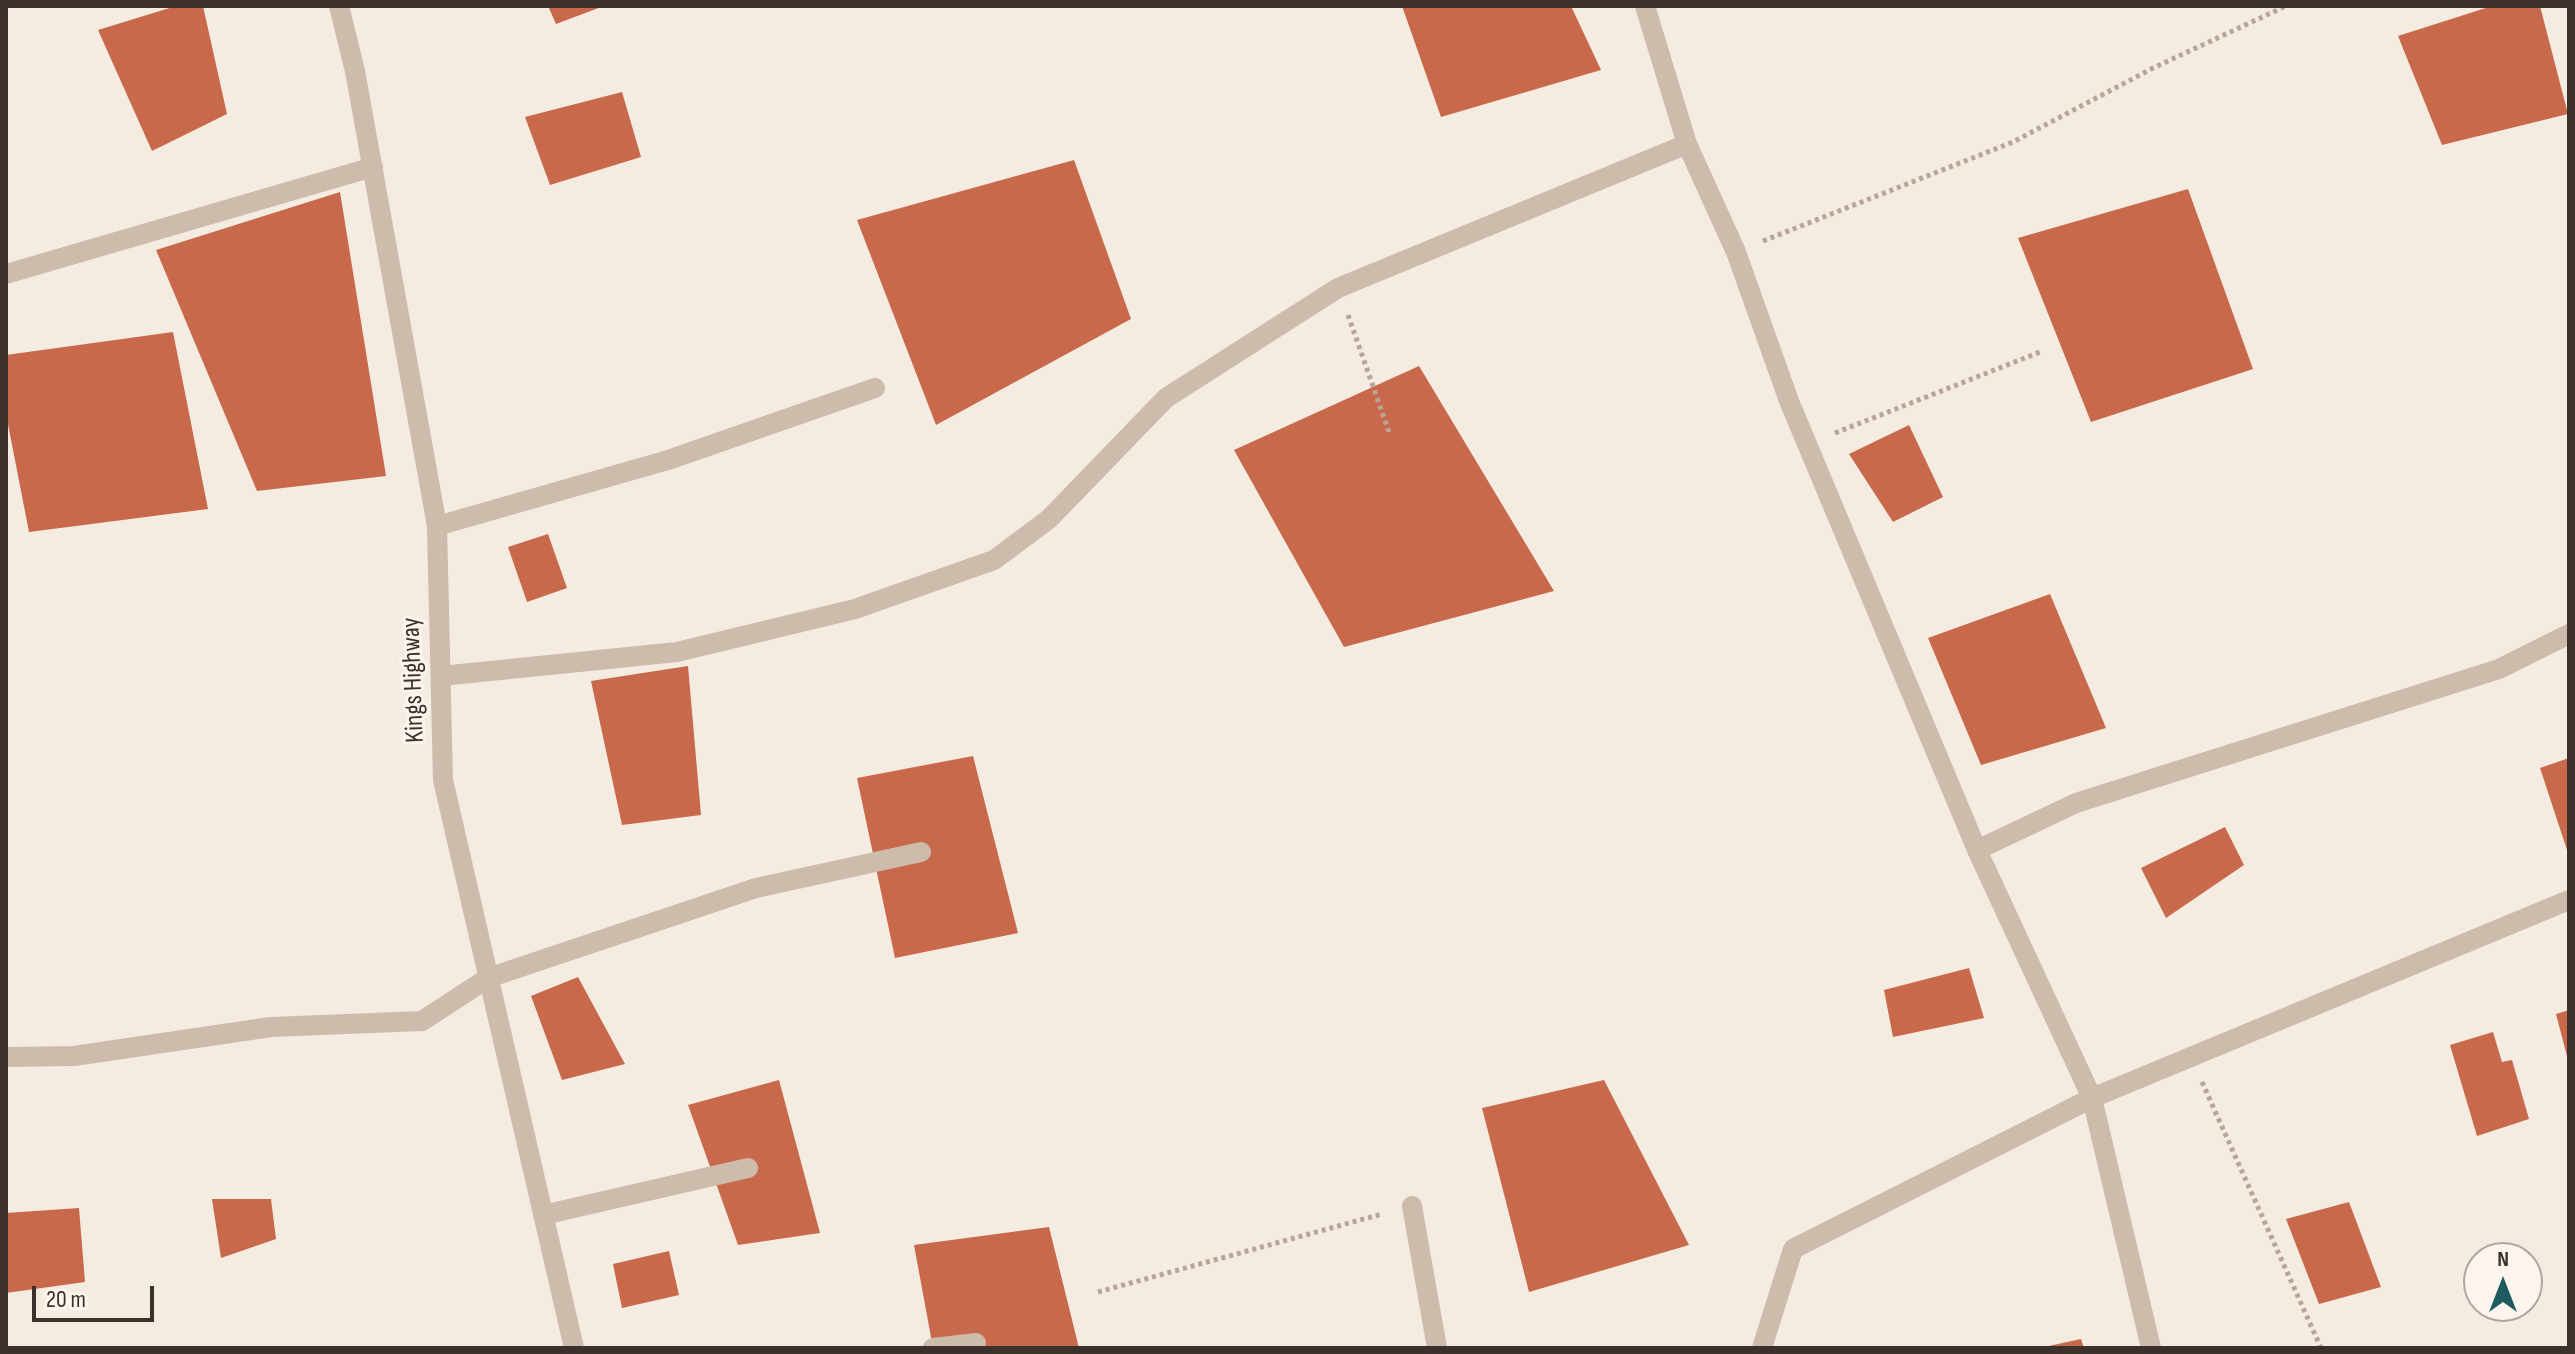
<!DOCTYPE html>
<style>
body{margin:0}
#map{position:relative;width:2575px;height:1354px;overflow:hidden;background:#f4ebe1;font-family:"Sofia Sans Condensed",sans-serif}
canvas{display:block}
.frame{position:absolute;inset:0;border:8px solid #3b302b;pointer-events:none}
.north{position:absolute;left:2463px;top:1242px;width:80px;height:80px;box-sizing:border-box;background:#fbf5ee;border:2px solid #aea6a0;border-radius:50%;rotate:0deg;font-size:22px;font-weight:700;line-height:32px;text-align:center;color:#3b302b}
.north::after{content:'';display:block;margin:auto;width:28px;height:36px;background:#1f5a5e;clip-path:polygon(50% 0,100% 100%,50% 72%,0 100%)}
.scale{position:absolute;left:32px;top:1286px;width:122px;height:36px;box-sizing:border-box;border:4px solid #3b302b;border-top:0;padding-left:10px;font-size:24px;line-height:28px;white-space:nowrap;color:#3b302b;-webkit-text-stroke:6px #fbf5ee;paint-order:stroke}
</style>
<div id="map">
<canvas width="2575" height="1354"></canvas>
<div class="frame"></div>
<div class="north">N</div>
<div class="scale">20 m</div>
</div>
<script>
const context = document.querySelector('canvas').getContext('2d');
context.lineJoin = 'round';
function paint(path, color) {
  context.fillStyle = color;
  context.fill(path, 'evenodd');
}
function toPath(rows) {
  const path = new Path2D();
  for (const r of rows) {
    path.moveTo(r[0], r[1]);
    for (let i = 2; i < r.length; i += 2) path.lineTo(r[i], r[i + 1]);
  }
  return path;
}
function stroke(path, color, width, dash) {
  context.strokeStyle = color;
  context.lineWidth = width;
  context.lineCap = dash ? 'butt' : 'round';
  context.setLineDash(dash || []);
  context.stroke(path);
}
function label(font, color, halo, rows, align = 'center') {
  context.font = font + ' "Sofia Sans Condensed",sans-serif';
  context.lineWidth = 6;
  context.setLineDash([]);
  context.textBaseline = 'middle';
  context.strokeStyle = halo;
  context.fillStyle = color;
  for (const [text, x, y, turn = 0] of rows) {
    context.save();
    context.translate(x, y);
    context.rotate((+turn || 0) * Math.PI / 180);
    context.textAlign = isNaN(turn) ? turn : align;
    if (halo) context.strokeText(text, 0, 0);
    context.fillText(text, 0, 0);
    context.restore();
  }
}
const building = toPath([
 [176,6,203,6,227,114,152,151,98,30],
 [548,6,604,6,556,24],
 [1402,6,1571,6,1601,70,1441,117],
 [2492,6,2540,6,2568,114,2442,145,2398,36],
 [622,92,641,157,550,185,525,117],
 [1074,160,1131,319,936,425,857,220],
 [2188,189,2253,369,2091,422,2018,238],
 [340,192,386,476,257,491,156,250],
 [173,332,208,509,29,532,6,414,6,355],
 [1419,366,1554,591,1344,647,1234,450],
 [1909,425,1943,497,1893,522,1849,454],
 [548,534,567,588,527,602,508,547],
 [2050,594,2106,728,1981,765,1928,638],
 [688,666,701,815,622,825,591,681],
 [973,756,1018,933,895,958,857,778],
 [2569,758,2569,853,2568,853,2540,768],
 [2225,827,2244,865,2166,918,2141,868],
 [1969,968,1984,1018,1893,1037,1884,990],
 [578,977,625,1064,562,1080,531,996],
 [2569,1010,2569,1060,2568,1060,2556,1014],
 [2493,1032,2502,1062,2512,1060,2529,1119,2477,1136,2450,1045],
 [779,1080,820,1233,738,1245,688,1105],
 [1604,1080,1689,1245,1529,1292,1482,1108],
 [212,1199,271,1199,276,1239,221,1258],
 [2349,1202,2381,1287,2319,1304,2286,1219],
 [79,1208,85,1282,6,1293,6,1213],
 [1049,1227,1079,1348,933,1348,914,1245],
 [669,1251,679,1295,622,1308,613,1264],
 [2081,1339,2084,1348,2044,1348,2044,1347]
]);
const path = toPath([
 [1763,241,2013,142,2153,68,2286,6],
 [1348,315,1389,432],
 [1835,433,2040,352],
 [2202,1082,2321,1348],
 [1098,1292,1382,1214]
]);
const minor = toPath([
 [339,6,355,71,437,526,443,780,574,1348],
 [1645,6,1687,144,1736,252,1789,401,1977,850,2092,1098,2151,1348],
 [6,274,373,167],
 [437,526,668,460,875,388],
 [441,676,677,652,855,609,994,560,1049,519,1166,398,1338,288,1687,144],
 [1977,850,2076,803,2499,669,2569,634],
 [6,1057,74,1056,271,1027,422,1021,488,978,756,888,921,852],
 [1412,1206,1437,1348],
 [543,1215,748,1168],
 [933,1348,976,1343],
 [1762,1348,1793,1249,2092,1098,2569,900]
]);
const streetNames = [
 ["Kings Highway",414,680,-92]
];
paint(building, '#c8694b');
stroke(path, '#b9a596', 5, [4, 4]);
stroke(minor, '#cdbbac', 20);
label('26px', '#3b302b', '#fbf5ee', streetNames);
</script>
